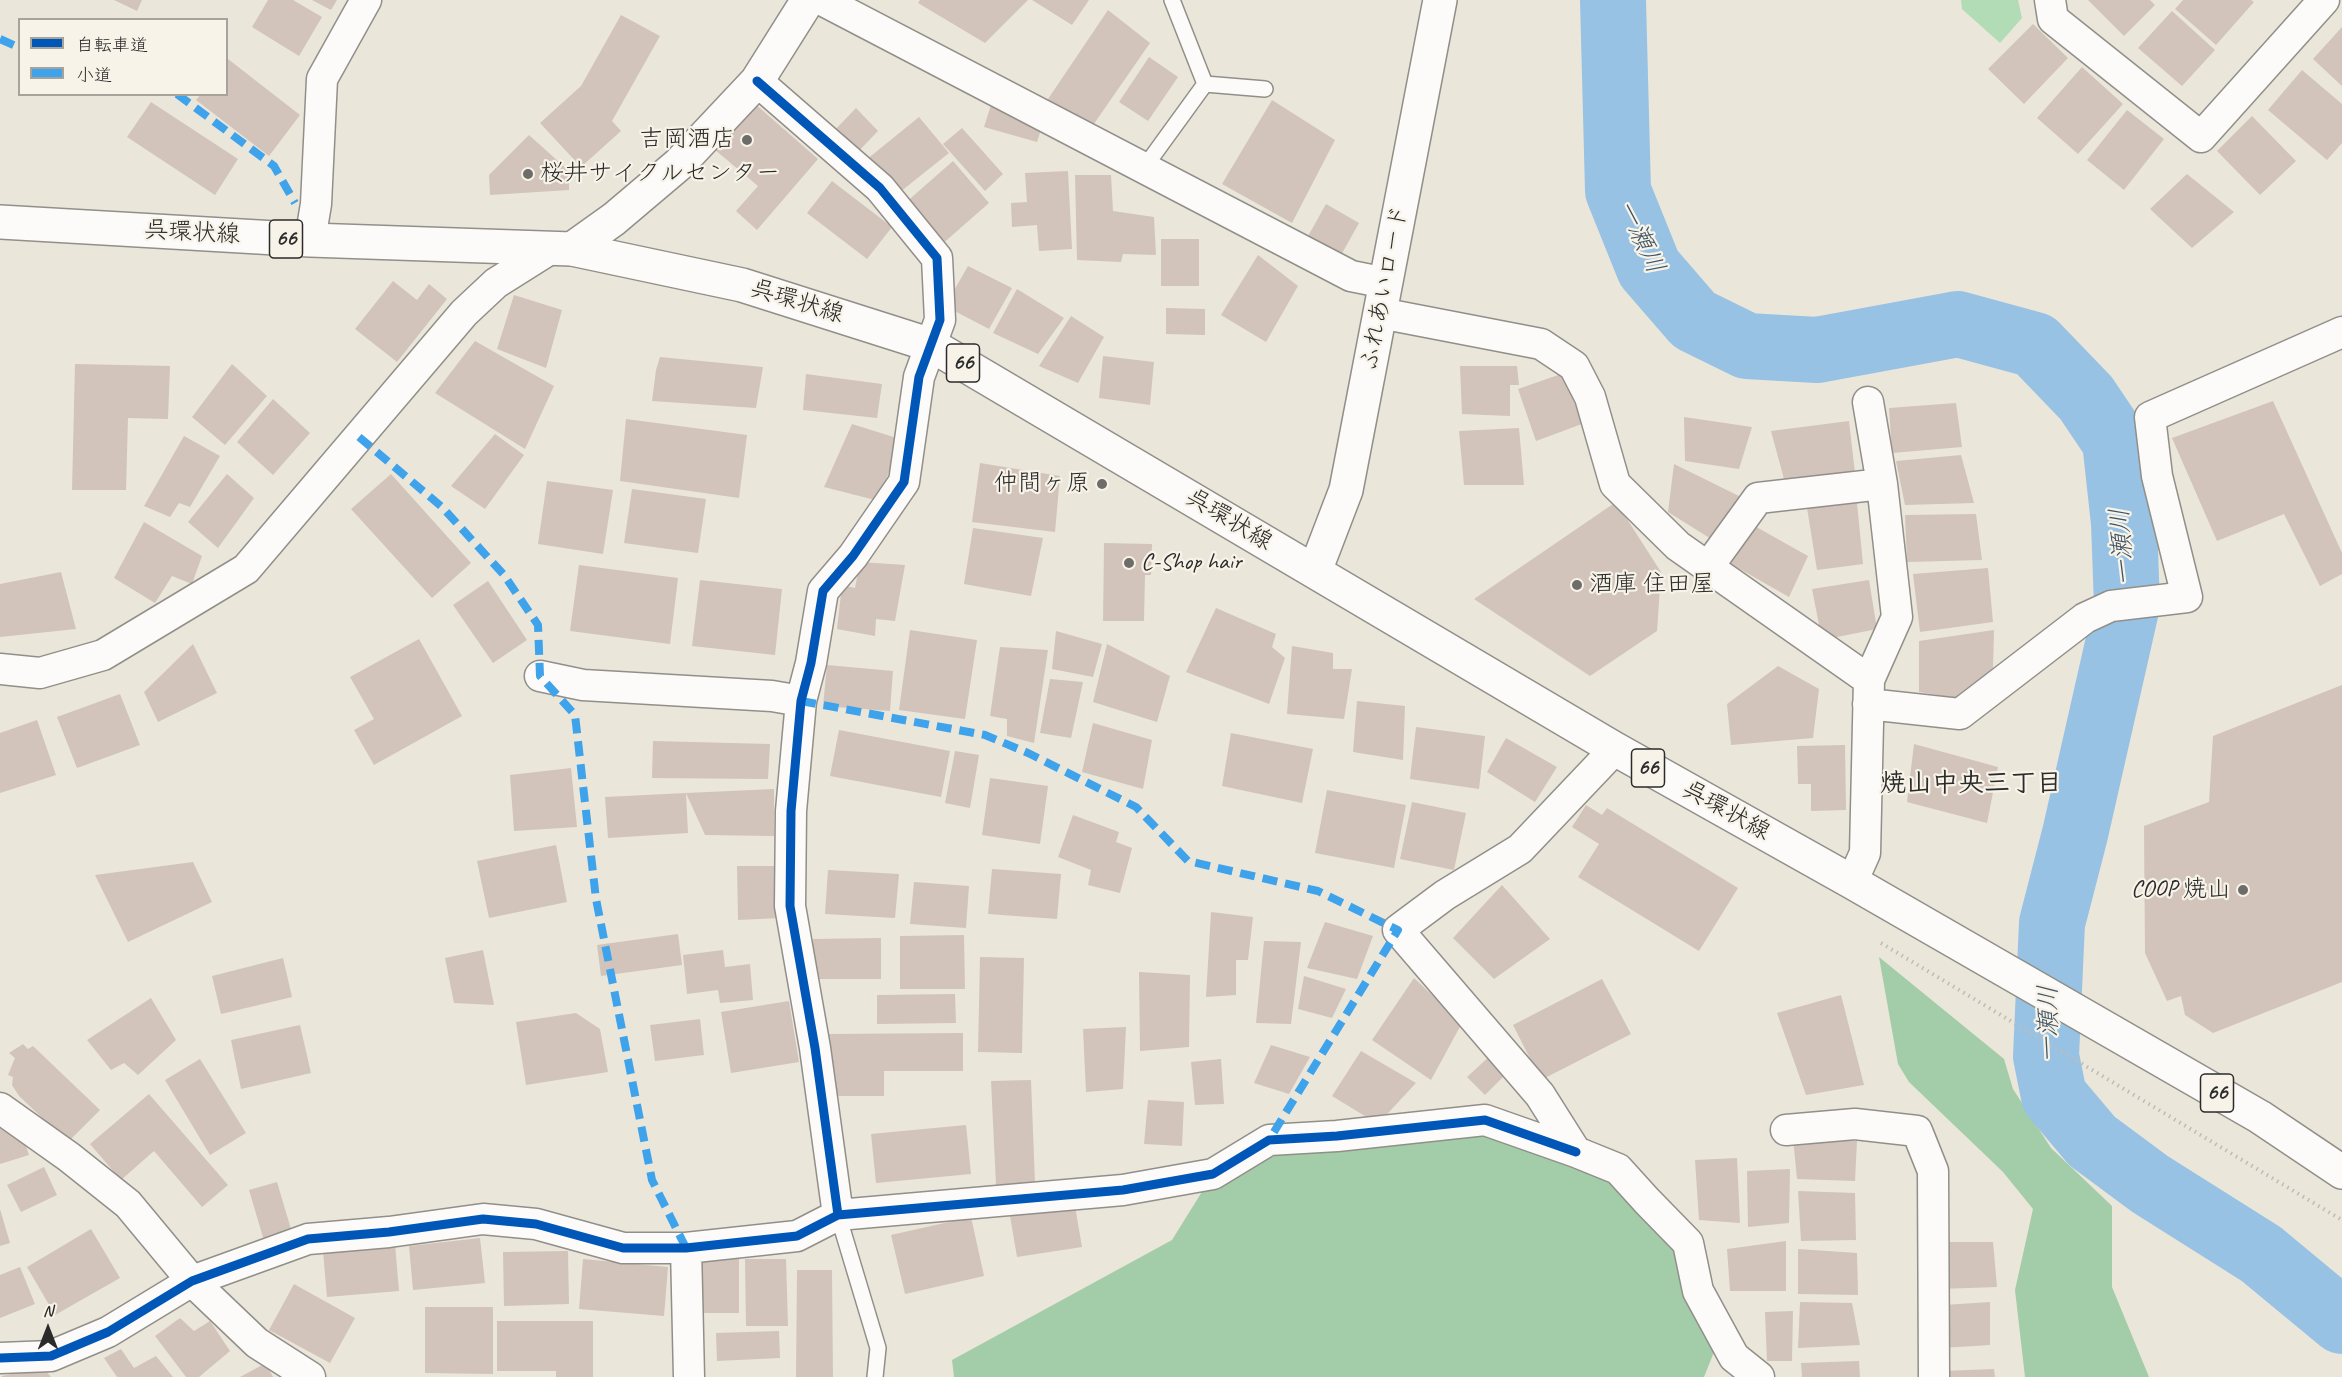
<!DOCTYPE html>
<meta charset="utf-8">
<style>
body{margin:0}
#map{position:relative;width:2342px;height:1377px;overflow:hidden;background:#ebe6da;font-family:Caveat,"Klee One",sans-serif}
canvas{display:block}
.legend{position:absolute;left:18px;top:18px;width:210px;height:78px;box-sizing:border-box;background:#f7f3e8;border:2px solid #a5a39c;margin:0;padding:8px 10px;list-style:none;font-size:18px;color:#2b2b2b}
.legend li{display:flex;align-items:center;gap:12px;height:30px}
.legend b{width:30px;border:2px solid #a5a39c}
.north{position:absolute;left:18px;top:1299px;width:60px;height:60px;-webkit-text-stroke:4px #f7f3e8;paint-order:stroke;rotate:0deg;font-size:16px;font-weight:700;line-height:24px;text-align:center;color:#2b2b2b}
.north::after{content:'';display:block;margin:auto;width:21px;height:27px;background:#2b2b2b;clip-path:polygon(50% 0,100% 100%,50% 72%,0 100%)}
</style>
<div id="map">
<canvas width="2342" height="1377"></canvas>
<ul class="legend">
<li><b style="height:8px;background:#0057b8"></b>自転車道</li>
<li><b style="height:8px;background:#3ea3eb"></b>小道</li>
</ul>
<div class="north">N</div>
</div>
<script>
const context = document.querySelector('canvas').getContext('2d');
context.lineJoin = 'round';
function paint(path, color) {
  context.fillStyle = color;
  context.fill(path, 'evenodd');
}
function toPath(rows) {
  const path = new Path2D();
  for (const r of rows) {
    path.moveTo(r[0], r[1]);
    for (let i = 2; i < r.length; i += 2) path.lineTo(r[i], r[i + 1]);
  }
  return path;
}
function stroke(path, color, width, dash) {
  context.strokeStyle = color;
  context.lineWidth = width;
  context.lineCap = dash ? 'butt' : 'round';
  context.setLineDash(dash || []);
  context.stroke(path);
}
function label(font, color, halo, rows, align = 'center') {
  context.font = font + ' Caveat,"Klee One",sans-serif';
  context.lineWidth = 4.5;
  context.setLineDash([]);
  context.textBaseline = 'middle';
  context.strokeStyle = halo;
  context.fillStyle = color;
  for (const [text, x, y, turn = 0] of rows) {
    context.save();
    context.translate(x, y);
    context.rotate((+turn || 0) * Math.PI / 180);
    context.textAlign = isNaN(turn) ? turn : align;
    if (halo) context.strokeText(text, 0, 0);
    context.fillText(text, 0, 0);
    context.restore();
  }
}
const green = toPath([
 [1961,0,2018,0,2022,18,2000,43,1962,9]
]);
const forest = toPath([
 [1879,957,2004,1059,2013,1089,2051,1148,2112,1206,2112,1287,2149,1377,2025,1377,2015,1290,2033,1209,2003,1172,1909,1082,1898,1064],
 [1485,1120,1576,1152,1662,1216,1718,1342,1704,1377,954,1377,952,1360,1172,1240,1213,1174,1337,1136]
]);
const river = toPath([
 [1613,0,1618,191,1649,268,1694,320,1747,346,1817,350,1958,324,2035,345,2086,398,2115,441,2124,523,2127,605,2075,834,2052,923,2046,1056,2054,1096,2092,1141,2150,1184,2261,1254,2342,1321]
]);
const building = toPath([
 [114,0,142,0,137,11],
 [268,0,293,0,322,17,299,56,252,27],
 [312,0,337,0,331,10],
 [920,0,1028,0,985,43,918,3],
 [1032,0,1089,0,1072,25],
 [2088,0,2150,0,2155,5,2124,36],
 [2183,0,2251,0,2254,2,2216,45,2175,9],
 [1108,10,1150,43,1089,131,1044,105],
 [2172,11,2215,50,2182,86,2138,48],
 [621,15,660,36,612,121,621,131,581,167,540,123,581,86],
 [2033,24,2068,58,2024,104,1988,69],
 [2342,27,2342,86,2313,59],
 [1149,57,1178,77,1148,121,1119,102],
 [228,59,300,115,269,156,196,100,201,94,226,94],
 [2082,67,2123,104,2078,154,2037,118],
 [2302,70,2342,104,2342,143,2327,160,2268,110],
 [1272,100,1335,140,1292,223,1222,184],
 [151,102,238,159,215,195,127,137],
 [754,103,818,159,757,230,736,211,758,186,714,149],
 [991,105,1044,120,1037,142,984,127],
 [856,108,878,131,854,156,831,134],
 [2127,110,2164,139,2124,190,2087,160],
 [2252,116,2296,161,2260,195,2217,151],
 [919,117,949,153,895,196,866,160],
 [962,128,1003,174,985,191,943,144],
 [529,135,569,171,569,190,490,195,489,175],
 [953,161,989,203,940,246,904,204],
 [1068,171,1072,249,1039,251,1037,225,1012,227,1011,203,1027,202,1025,173],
 [2187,174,2234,212,2192,248,2150,209],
 [1075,175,1111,175,1113,211,1154,217,1156,255,1123,254,1121,262,1077,260],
 [832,181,892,227,867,259,807,213],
 [1326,204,1359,223,1340,257,1307,238],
 [1161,239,1199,239,1199,286,1161,286],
 [1258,255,1298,286,1266,342,1221,315],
 [968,266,1012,288,989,329,945,306],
 [393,281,417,300,429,284,447,299,397,362,355,329],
 [1017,289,1064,318,1038,354,993,333],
 [514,295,562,310,546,368,497,349],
 [1166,308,1205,309,1205,335,1166,334],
 [1071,316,1104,337,1078,383,1039,366],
 [475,341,554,386,525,449,435,393],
 [1103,356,1154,362,1150,405,1099,398],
 [660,357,763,367,756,408,652,401,656,370],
 [75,364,170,366,168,419,128,418,126,490,72,490],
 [232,364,267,396,225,445,192,417],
 [1460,366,1517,366,1519,385,1510,385,1510,416,1462,414],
 [1564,373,1582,424,1536,441,1518,389],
 [806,374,882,384,877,418,803,410],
 [273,399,310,433,273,475,237,442],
 [2273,401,2342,553,2342,574,2320,586,2284,514,2217,541,2172,438],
 [1956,403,1962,447,1892,453,1889,408],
 [1684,417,1752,427,1739,469,1685,461],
 [626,419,747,435,739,498,620,481],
 [1849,421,1855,473,1784,479,1771,431],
 [852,424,900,439,879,501,824,487],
 [1519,428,1524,485,1464,485,1459,431],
 [495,434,524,455,485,509,451,486],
 [184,436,220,456,190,507,179,503,170,517,144,506],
 [1961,455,1974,503,1905,505,1896,461],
 [980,463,1060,476,1055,532,972,522],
 [1674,464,1743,498,1716,542,1668,512],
 [227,474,254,498,218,548,188,522],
 [391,474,471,563,432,598,351,509],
 [547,481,613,490,603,554,538,544],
 [632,489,706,499,698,553,624,543],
 [1616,502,1661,572,1657,631,1590,676,1474,599],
 [1857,503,1863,564,1817,570,1807,508],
 [1976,514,1982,560,1907,562,1905,515],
 [144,522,202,556,192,584,172,576,155,603,114,578],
 [1751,524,1808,556,1789,597,1731,564],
 [973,528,1043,538,1031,596,964,584],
 [1104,543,1152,544,1151,575,1145,575,1144,621,1103,621],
 [860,562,905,565,895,621,876,619,875,636,837,629,842,585,855,588],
 [579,565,678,578,670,644,570,631],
 [1988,568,1993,622,1920,632,1913,574],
 [61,572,76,629,0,637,0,584],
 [700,580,782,589,775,655,692,646],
 [1869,580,1877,629,1822,640,1812,589],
 [488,581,527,640,493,663,453,605],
 [1216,608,1276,634,1272,647,1285,658,1269,704,1186,672],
 [910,630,977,640,965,719,899,710],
 [1994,630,1993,668,1960,699,1919,692,1919,641],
 [1056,631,1102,644,1093,677,1052,669],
 [419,639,462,716,374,765,354,730,374,719,350,677],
 [193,644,217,693,158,722,144,692],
 [1107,644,1170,676,1157,722,1093,702],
 [1292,646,1333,653,1333,669,1352,669,1344,719,1287,714],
 [1000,647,1048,650,1034,743,1007,736,1007,719,990,716],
 [827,665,893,671,890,711,823,706],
 [1778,666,1819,689,1813,738,1731,745,1727,704],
 [1050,679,1083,682,1071,738,1040,733],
 [2342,685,2342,982,2213,1033,2185,1015,2181,996,2167,1001,2145,953,2144,826,2209,802,2213,736],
 [120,694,140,745,77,768,57,717],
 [1357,701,1405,706,1403,760,1353,752],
 [37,720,56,775,0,793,0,733],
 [1093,723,1152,740,1143,789,1082,772],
 [1416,727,1485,736,1479,789,1410,779],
 [839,730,950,751,941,797,830,776],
 [1231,733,1313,749,1302,803,1222,786],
 [1506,738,1557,767,1535,802,1487,772],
 [653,741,770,744,768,779,652,778],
 [1914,744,1998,767,1987,823,1907,802],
 [1845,745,1846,810,1811,811,1811,784,1798,784,1797,746],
 [955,751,979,755,970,808,945,803],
 [571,768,577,827,514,831,510,775],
 [990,778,1048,786,1040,844,982,835],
 [774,789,774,836,705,835,686,793],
 [1327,790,1406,805,1394,868,1315,853],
 [686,793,688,833,608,838,605,797],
 [1412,802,1466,813,1454,870,1400,859],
 [1586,805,1602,815,1607,808,1738,888,1699,951,1578,877,1599,844,1572,827],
 [1073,815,1119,832,1116,842,1132,848,1120,893,1088,885,1091,870,1058,857],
 [556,845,567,902,489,918,477,861],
 [193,862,212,902,128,942,95,875],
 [737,866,778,866,779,918,738,920],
 [992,869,1061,874,1057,919,988,914],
 [828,870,899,874,895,918,825,914],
 [914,882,969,886,966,928,910,924],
 [1502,885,1550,939,1494,979,1453,938],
 [1211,912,1253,917,1248,960,1236,960,1236,995,1206,997],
 [1325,922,1373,936,1357,979,1307,968],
 [678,934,682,965,601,976,597,945],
 [964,935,965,989,900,989,900,936],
 [881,938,881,979,813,979,813,939],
 [1264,941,1301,942,1291,1024,1256,1023],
 [483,950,494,1005,454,1003,445,958],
 [723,950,725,967,750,964,753,1000,720,1003,718,990,687,994,683,955],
 [980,957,1024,958,1022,1053,978,1052],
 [283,958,292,997,221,1014,212,976],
 [1139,972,1190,975,1189,1047,1140,1051],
 [1304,976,1346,989,1332,1018,1298,1009],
 [1414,978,1462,1023,1431,1080,1372,1040],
 [1602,979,1631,1034,1541,1080,1513,1025],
 [955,994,956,1023,877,1024,877,995],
 [1841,995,1864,1085,1806,1095,1777,1013],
 [151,998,176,1040,138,1075,124,1063,111,1070,87,1040],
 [789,1001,799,1062,731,1073,721,1012],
 [576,1013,600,1029,608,1072,526,1085,516,1022],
 [700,1019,704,1055,655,1061,650,1025],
 [300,1025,311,1073,241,1089,231,1040],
 [1126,1027,1123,1089,1086,1092,1083,1029],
 [963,1033,963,1071,884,1071,884,1096,826,1096,826,1034],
 [23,1044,28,1049,33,1046,100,1110,68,1142,19,1096,12,1085,13,1077,8,1075,15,1058,9,1053],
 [1271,1045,1310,1057,1289,1094,1254,1083],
 [1361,1051,1416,1083,1378,1124,1332,1096],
 [1493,1053,1510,1070,1485,1095,1467,1077],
 [200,1059,246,1133,210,1155,165,1080],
 [1221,1059,1224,1104,1195,1105,1191,1062],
 [1031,1080,1035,1183,996,1185,991,1081],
 [149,1094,228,1185,202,1207,154,1151,121,1180,90,1144],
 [1148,1100,1184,1102,1182,1146,1144,1144],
 [0,1118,21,1131,29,1155,0,1164],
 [966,1125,971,1174,876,1183,871,1134],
 [1793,1138,1857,1141,1855,1181,1797,1179],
 [1737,1158,1740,1223,1699,1220,1695,1160],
 [44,1167,57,1195,21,1212,7,1185],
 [1790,1169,1789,1223,1748,1227,1747,1171],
 [277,1182,293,1236,265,1244,249,1190],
 [1798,1191,1855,1193,1856,1240,1801,1241],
 [1075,1206,1082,1247,1017,1257,1010,1216],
 [0,1209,10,1243,0,1246],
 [971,1217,984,1276,905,1294,891,1235],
 [91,1229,120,1278,55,1315,27,1267],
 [480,1238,485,1283,413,1290,409,1246],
 [1786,1241,1786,1291,1730,1291,1727,1249],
 [1940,1242,1993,1242,1997,1287,1940,1289],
 [395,1244,399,1291,327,1297,323,1251],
 [1798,1249,1857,1253,1858,1295,1798,1294],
 [568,1251,569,1304,504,1306,503,1252],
 [698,1257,739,1257,739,1313,697,1313],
 [583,1259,668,1267,664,1316,579,1309],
 [745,1259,786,1259,788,1326,746,1326],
 [20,1267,35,1304,0,1318,0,1275],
 [797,1270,832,1270,833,1377,796,1377],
 [294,1284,355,1318,330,1363,269,1330],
 [1800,1302,1852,1303,1860,1345,1798,1348],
 [1990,1302,1990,1345,1942,1348,1944,1305],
 [425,1307,493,1307,493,1374,425,1373],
 [1793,1311,1792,1361,1767,1361,1765,1312],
 [180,1318,194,1331,210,1321,230,1351,199,1377,186,1377,155,1336],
 [497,1321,593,1321,593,1377,556,1377,556,1371,497,1371],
 [779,1331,780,1358,717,1361,716,1333],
 [121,1349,134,1368,156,1356,173,1377,117,1377,104,1358],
 [1859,1361,1860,1377,1802,1377,1801,1363],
 [266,1363,273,1377,240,1377],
 [43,1367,51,1377,2,1377,2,1376],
 [1994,1369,1995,1377,1942,1377,1942,1371]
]);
const path = toPath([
 [1881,943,2342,1220]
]);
const service = toPath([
 [1205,84,1265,89],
 [1144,168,1205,84,1172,0],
 [838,1215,878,1348,875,1377]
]);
const minor = toPath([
 [822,0,1351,276,1386,283],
 [2050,0,2053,19,2201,137,2324,0],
 [757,81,880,188,937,258,940,320,919,377,904,482,853,556,823,591,811,663,801,701,791,811,790,906,815,1048,838,1215],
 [310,240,316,204,322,79,366,0],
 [1380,313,1541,344,1574,366,1590,397,1615,484,1678,546,1869,680,1865,853,1852,882],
 [1868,402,1882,484,1897,617,1869,680],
 [1708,567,1758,498,1882,484],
 [0,669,40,673,103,655,246,569,464,313,496,283,550,249],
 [540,676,583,685,772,696,801,701],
 [1868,704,1960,714,2085,618,2111,606,2187,597,2157,476,2150,417,2342,332],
 [1615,749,1520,849,1445,895,1398,930,1540,1095,1576,1152,1618,1169,1647,1201,1688,1243,1698,1291,1734,1357,1759,1377],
 [0,1108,69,1157,128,1204,192,1281,257,1343,310,1377],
 [1786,1130,1855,1124,1917,1131,1933,1171,1934,1377],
 [686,1248,689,1377],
 [0,1358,51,1356,108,1332,192,1281,308,1239,389,1232,483,1219,536,1224,623,1248,686,1248,797,1236,838,1215,1123,1190,1213,1174,1269,1140,1337,1136,1485,1120,1576,1152]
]);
const tertiary = toPath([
 [572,249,614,219,679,164,757,81,808,0],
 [1315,571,1346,490,1440,0]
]);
const primary = toPath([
 [0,222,310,240,572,249,742,285,931,345,1615,749,1852,882,2260,1117,2342,1172]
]);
const quiet = toPath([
 [0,39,20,48],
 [177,94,274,166,295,203],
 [359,437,442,507,504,575,538,625,540,676,575,715,596,899,652,1180,686,1248],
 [801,701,985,735,1028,753,1136,807,1188,861,1318,891,1398,930,1269,1140]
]);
const cycleway = toPath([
 [757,81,880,188,937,258,940,320,919,377,904,482,853,556,823,591,811,663,801,701,791,811,790,906,815,1048,838,1215],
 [0,1358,51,1356,108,1332,192,1281,308,1239,389,1232,483,1219,536,1224,623,1248,686,1248,797,1236,838,1215,1123,1190,1213,1174,1269,1140,1337,1136,1485,1120,1576,1152]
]);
const markers = [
 [747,140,6,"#6e6c68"],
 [528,174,6,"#6e6c68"],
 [1102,484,6,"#6e6c68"],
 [1129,563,6,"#6e6c68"],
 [1577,585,6,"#6e6c68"],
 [2243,890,6,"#6e6c68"]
];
const shields = [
 [286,239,33],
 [963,363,33],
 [1648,768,33],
 [2217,1093,33]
];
const shieldNames = [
 ["66",286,239],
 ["66",963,363],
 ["66",1648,768],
 ["66",2217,1093]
];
const poiNames = [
 ["吉岡酒店",735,140],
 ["桜井サイクルセンター",540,174,"left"],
 ["仲間ヶ原",1090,484],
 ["C-Shop hair",1141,563,"left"],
 ["酒庫 住田屋",1589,585,"left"],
 ["COOP 焼山",2231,890]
];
const streetNames = [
 ["呉環状線",192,233,3],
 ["ふれあいロード",1385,288,-79],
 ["呉環状線",797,302,17],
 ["呉環状線",1229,520,31],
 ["呉環状線",1726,811,29]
];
const waterNames = [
 ["一瀬川",1640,237,65],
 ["一瀬川",2123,547,-94],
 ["一瀬川",2049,1024,-90]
];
const neighbourhoodNames = [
 ["焼山中央三丁目",1971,784]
];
paint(green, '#b1dcb5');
paint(forest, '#a3cca8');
stroke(river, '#98c2e3', 66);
paint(building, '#d2c4ba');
stroke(service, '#918f89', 18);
stroke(minor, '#918f89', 33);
stroke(tertiary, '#918f89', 36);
stroke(primary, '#918f89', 36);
stroke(path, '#bdbcbb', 4, [1.5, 4.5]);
stroke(service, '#fcfbf9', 15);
stroke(minor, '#fcfbf9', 30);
stroke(tertiary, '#fcfbf9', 33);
stroke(primary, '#fcfbf9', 33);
stroke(quiet, '#3ea3eb', 8, [15, 8]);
stroke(cycleway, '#0057b8', 9);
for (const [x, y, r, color] of markers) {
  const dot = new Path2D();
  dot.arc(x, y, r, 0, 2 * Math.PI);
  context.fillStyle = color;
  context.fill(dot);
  stroke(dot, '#f7f3e8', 2);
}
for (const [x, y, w] of shields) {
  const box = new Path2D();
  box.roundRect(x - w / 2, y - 19, w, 38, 4.5);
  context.fillStyle = '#f7f3e8';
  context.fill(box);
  stroke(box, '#2b2b2b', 1.5);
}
label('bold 22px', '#2b2b2b', null, shieldNames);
label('24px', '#2b2b2b', '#f7f3e8', poiNames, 'right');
label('24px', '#2b2b2b', '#f7f3e8', streetNames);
label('italic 26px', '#415463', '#f7f3e8', waterNames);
label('bold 26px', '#2b2b2b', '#f7f3e8', neighbourhoodNames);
</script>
